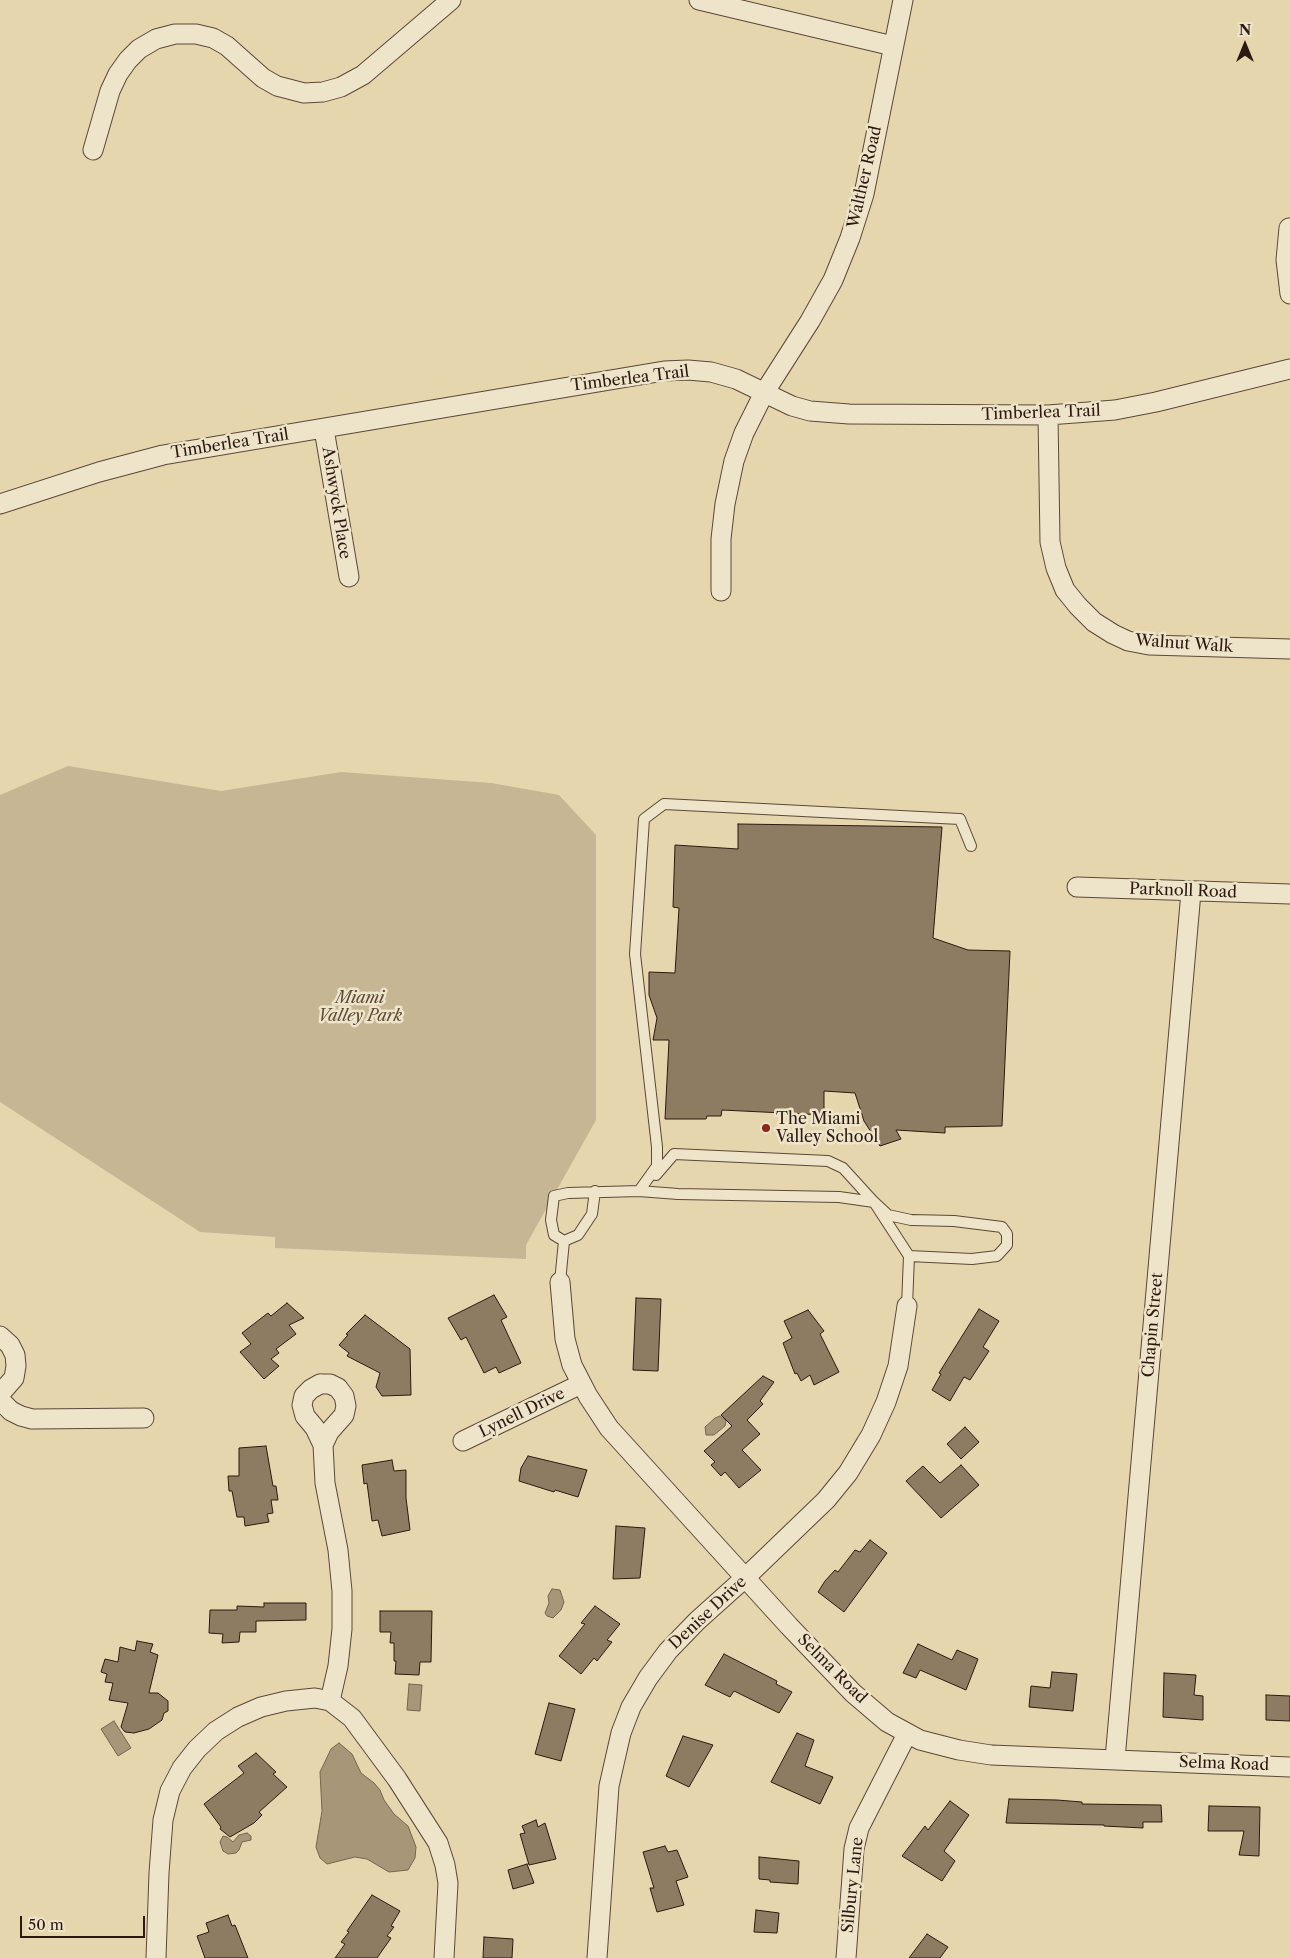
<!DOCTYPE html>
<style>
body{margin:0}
#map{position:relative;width:1290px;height:1958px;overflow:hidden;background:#e5d6ae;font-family:"Libre Caslon Text",serif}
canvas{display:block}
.north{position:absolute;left:1220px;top:20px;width:50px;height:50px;-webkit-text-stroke:4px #eee4ca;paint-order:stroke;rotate:0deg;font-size:14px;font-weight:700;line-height:20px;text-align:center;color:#2e1910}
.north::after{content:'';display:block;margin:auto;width:18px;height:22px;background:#2e1910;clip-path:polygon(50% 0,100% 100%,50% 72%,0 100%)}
.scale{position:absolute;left:20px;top:1916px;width:125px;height:22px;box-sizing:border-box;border:2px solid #2e1910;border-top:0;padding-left:6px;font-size:15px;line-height:18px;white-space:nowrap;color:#2e1910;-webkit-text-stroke:4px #eee4ca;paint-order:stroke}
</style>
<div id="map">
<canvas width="1290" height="1958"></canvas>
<div class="north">N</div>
<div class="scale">50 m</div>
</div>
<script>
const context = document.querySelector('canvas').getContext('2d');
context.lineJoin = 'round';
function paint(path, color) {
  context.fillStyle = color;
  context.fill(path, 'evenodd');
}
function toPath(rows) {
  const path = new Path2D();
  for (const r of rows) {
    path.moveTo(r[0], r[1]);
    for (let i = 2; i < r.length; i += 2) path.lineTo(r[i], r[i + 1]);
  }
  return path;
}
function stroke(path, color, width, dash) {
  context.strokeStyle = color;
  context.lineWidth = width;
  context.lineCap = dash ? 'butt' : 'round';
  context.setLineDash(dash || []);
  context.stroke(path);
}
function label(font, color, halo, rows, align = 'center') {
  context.font = font + ' "Libre Caslon Text",serif';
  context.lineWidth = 5;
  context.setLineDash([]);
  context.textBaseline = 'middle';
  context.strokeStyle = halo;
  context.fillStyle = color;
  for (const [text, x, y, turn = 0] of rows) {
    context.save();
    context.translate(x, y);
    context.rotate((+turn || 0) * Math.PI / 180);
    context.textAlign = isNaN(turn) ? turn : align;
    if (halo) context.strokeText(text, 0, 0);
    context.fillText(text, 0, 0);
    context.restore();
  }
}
const green = toPath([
 [68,766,221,791,341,772,491,783,559,795,596,835,596,1120,526,1245,526,1259,275,1248,275,1237,200,1232,0,1102,0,795]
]);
const water = toPath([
 [720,1416,726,1421,725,1426,714,1435,706,1435,705,1427,715,1418,720,1416],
 [552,1589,560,1590,564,1602,561,1610,553,1618,547,1616,545,1613,549,1603,548,1596,552,1589],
 [409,1684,422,1685,420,1711,407,1710,409,1684],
 [114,1721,131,1748,118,1756,101,1729,114,1721],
 [339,1743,352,1754,361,1773,374,1783,380,1790,384,1800,394,1814,408,1826,416,1847,415,1858,408,1870,389,1872,367,1859,355,1857,327,1864,320,1858,316,1847,322,1811,320,1772,331,1749,339,1743],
 [247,1833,251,1836,251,1840,242,1842,239,1850,236,1853,228,1854,223,1851,220,1842,223,1836,227,1837,233,1842,239,1835,247,1833]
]);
const building = toPath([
 [738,824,942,827,933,938,968,950,1010,951,1002,1126,945,1127,945,1133,896,1130,901,1139,880,1146,864,1121,855,1093,824,1091,824,1115,722,1110,721,1116,707,1116,706,1119,665,1119,669,1040,653,1040,657,1018,649,995,649,972,675,973,679,908,673,907,675,845,738,849,738,824],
 [494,1295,507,1317,501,1320,521,1363,499,1373,496,1367,484,1373,466,1337,461,1340,448,1318,494,1295],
 [636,1298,661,1299,658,1371,633,1370,636,1298],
 [287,1303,304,1318,289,1325,296,1334,276,1349,279,1353,271,1359,279,1366,264,1379,240,1352,251,1344,242,1333,268,1313,271,1316,287,1303],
 [979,1309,999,1321,983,1347,989,1351,970,1380,964,1377,950,1401,932,1390,941,1374,939,1373,979,1309],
 [808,1310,824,1331,820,1334,839,1372,814,1385,810,1375,801,1381,797,1373,795,1374,783,1343,792,1338,784,1321,808,1310],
 [365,1315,410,1349,411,1395,382,1396,376,1387,380,1373,347,1356,349,1353,339,1345,348,1335,346,1334,365,1315],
 [763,1376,774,1382,760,1401,763,1404,747,1420,760,1434,742,1450,761,1470,739,1488,725,1472,721,1476,711,1465,715,1462,704,1451,732,1426,721,1415,763,1376],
 [965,1427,979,1442,961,1459,947,1444,965,1427],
 [266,1446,273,1486,276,1486,278,1500,271,1500,273,1513,267,1514,269,1522,245,1526,244,1517,237,1517,232,1491,229,1491,228,1476,239,1476,239,1448,266,1446],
 [528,1456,587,1470,578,1497,555,1490,554,1492,519,1481,521,1468,528,1456],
 [392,1460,394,1471,406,1470,406,1498,410,1530,382,1536,378,1520,372,1521,367,1483,364,1484,362,1465,392,1460],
 [961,1465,979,1485,941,1518,906,1481,923,1466,940,1483,961,1465],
 [616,1526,645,1528,640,1578,613,1579,616,1526],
 [870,1540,887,1553,844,1612,818,1592,825,1581,835,1570,838,1572,855,1550,860,1552,870,1540],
 [264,1603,306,1603,306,1620,256,1621,256,1632,240,1632,239,1642,222,1643,223,1634,209,1633,210,1610,237,1610,237,1606,264,1607,264,1603],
 [595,1606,620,1624,607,1640,612,1642,597,1661,594,1658,581,1674,559,1656,585,1624,581,1623,595,1606],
 [380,1611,432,1611,431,1662,420,1662,419,1675,395,1674,396,1661,394,1661,394,1643,390,1643,391,1632,380,1632,380,1611],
 [137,1641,153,1644,150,1652,158,1655,149,1693,158,1693,168,1701,168,1711,164,1713,162,1720,149,1729,134,1733,125,1732,121,1727,128,1703,109,1700,113,1683,105,1682,107,1674,101,1672,105,1659,118,1662,120,1647,135,1651,137,1641],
 [918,1644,952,1660,957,1650,978,1659,966,1690,920,1670,916,1678,903,1673,918,1644],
 [724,1654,777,1681,776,1684,792,1692,779,1713,734,1691,730,1697,705,1685,724,1654],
 [1052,1672,1077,1674,1073,1711,1029,1707,1031,1686,1050,1688,1052,1672],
 [1164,1673,1196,1675,1194,1695,1203,1696,1203,1720,1163,1717,1164,1673],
 [1266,1695,1290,1696,1290,1721,1266,1720,1266,1695],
 [549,1703,575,1709,561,1761,535,1754,549,1703],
 [797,1733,814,1740,805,1766,833,1777,820,1804,771,1782,797,1733],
 [683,1736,713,1745,689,1787,666,1776,683,1736],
 [256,1753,276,1772,273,1774,287,1787,259,1812,262,1815,254,1823,230,1837,220,1829,221,1827,204,1804,244,1773,238,1766,256,1753],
 [1009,1799,1057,1800,1082,1802,1082,1804,1161,1805,1162,1822,1143,1822,1143,1828,1104,1826,1104,1825,1006,1823,1009,1799],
 [950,1801,969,1815,944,1851,955,1861,942,1881,902,1856,925,1826,928,1830,950,1801],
 [1209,1806,1260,1807,1259,1856,1239,1855,1244,1831,1208,1831,1209,1806],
 [536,1820,538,1827,545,1823,556,1859,529,1865,520,1834,525,1833,522,1826,536,1820],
 [665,1846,668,1852,677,1850,688,1877,676,1881,684,1905,657,1912,650,1888,654,1888,643,1852,665,1846],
 [759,1857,799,1861,798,1884,770,1882,770,1880,759,1879,759,1857],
 [527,1864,534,1883,513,1889,508,1870,527,1864],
 [372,1895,400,1911,391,1926,394,1927,387,1936,391,1938,377,1958,335,1958,345,1944,341,1942,349,1932,347,1931,372,1895],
 [756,1910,779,1913,777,1933,754,1932,756,1910],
 [228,1915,232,1926,235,1925,248,1958,205,1958,197,1936,209,1932,206,1923,228,1915],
 [927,1934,948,1947,940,1958,909,1958,927,1934],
 [484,1937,513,1939,512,1958,483,1958,484,1937]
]);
const service = toPath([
 [656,1175,674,1154,828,1161,843,1168,874,1202,888,1215,911,1220,954,1221,1002,1227,1007,1234,1007,1245,997,1256,972,1259,909,1256],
 [639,1191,657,1166,657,1147,635,954,644,819,664,804,960,819,971,846],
 [564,1241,554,1235,551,1220,554,1196,568,1193,639,1191,678,1194,839,1197,874,1202,909,1256,907,1306],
 [564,1241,578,1235,592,1214,595,1191],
 [560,1282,564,1241]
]);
const minor = toPath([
 [699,0,893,46],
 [93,150,110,91,118,74,128,60,139,49,156,39,175,34,196,34,213,38,227,46,263,78,277,86,304,93,323,92,341,87,363,75,451,0],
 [1289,228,1286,260,1290,294],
 [1048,415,1050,542,1056,568,1065,590,1078,606,1094,622,1113,634,1128,641,1149,645,1290,649],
 [324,429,349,577],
 [0,504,99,472,163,455,664,371,688,370,711,372,736,379,792,406,810,411,849,414,1048,415,1115,410,1156,402,1290,369],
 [721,591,721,539,725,504,734,461,744,433,764,393,810,321,833,280,850,238,864,194,903,0],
 [1077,887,1290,894],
 [560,1282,565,1339,572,1365,588,1396,609,1428,789,1626,853,1693,887,1722,920,1740,959,1750,991,1755,1290,1767],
 [0,1336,10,1345,15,1355,16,1366,14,1378,0,1394],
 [320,1384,330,1384,338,1388,344,1396,346,1406,344,1415,329,1432,323,1445,315,1428,305,1416,302,1405,304,1396,311,1389,320,1384],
 [0,1400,11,1411,21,1416,32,1419,144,1418],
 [463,1441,581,1384],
 [323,1445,325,1483,338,1550,342,1591,342,1629,338,1666,330,1701],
 [1115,1759,1191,892],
 [156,1958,159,1873,163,1820,170,1791,182,1768,197,1749,216,1731,238,1717,261,1707,286,1701,315,1698,330,1701,352,1718,397,1779,438,1843,445,1865,448,1883,444,1958],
 [597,1958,609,1786,621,1733,631,1707,648,1678,668,1651,697,1621,746,1577,826,1500,848,1473,871,1435,886,1402,898,1366,907,1306],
 [846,1958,854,1849,859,1828,907,1734]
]);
const markers = [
 [766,1128,5,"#8f2418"]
];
const streetNames = [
 ["Walther Road",865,177,-77],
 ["Timberlea Trail",630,379,-7],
 ["Timberlea Trail",1041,413,-2],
 ["Timberlea Trail",230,444,-9],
 ["Ashwyck Place",336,503,81],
 ["Walnut Walk",1184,644,4],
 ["Parknoll Road",1183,891,2],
 ["Chapin Street",1153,1325,-85],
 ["Lynell Drive",522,1413,-26],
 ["Denise Drive",708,1613,-43],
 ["Selma Road",832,1669,45],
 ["Selma Road",1224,1764,2],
 ["Silbury Lane",853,1885,-84]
];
const parkNames = [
 ["Miami",360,998],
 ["Valley Park",360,1016]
];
const poiNames = [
 ["The Miami",776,1119],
 ["Valley School",776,1137]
];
paint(green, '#c6b693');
paint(water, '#a79678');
stroke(water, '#77644e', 1);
paint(building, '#8d7b62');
stroke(building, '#2e1910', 1);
stroke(service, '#5c4838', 12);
stroke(minor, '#5c4838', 21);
stroke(service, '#eee4ca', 10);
stroke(minor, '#eee4ca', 19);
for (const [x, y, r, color] of markers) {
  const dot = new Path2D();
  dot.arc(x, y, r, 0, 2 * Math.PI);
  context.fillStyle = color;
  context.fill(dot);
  stroke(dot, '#eee4ca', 2);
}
label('16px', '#2e1910', '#eee4ca', streetNames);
label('italic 16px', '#5c4837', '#eee4ca', parkNames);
label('16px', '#2e1910', '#eee4ca', poiNames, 'left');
</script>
